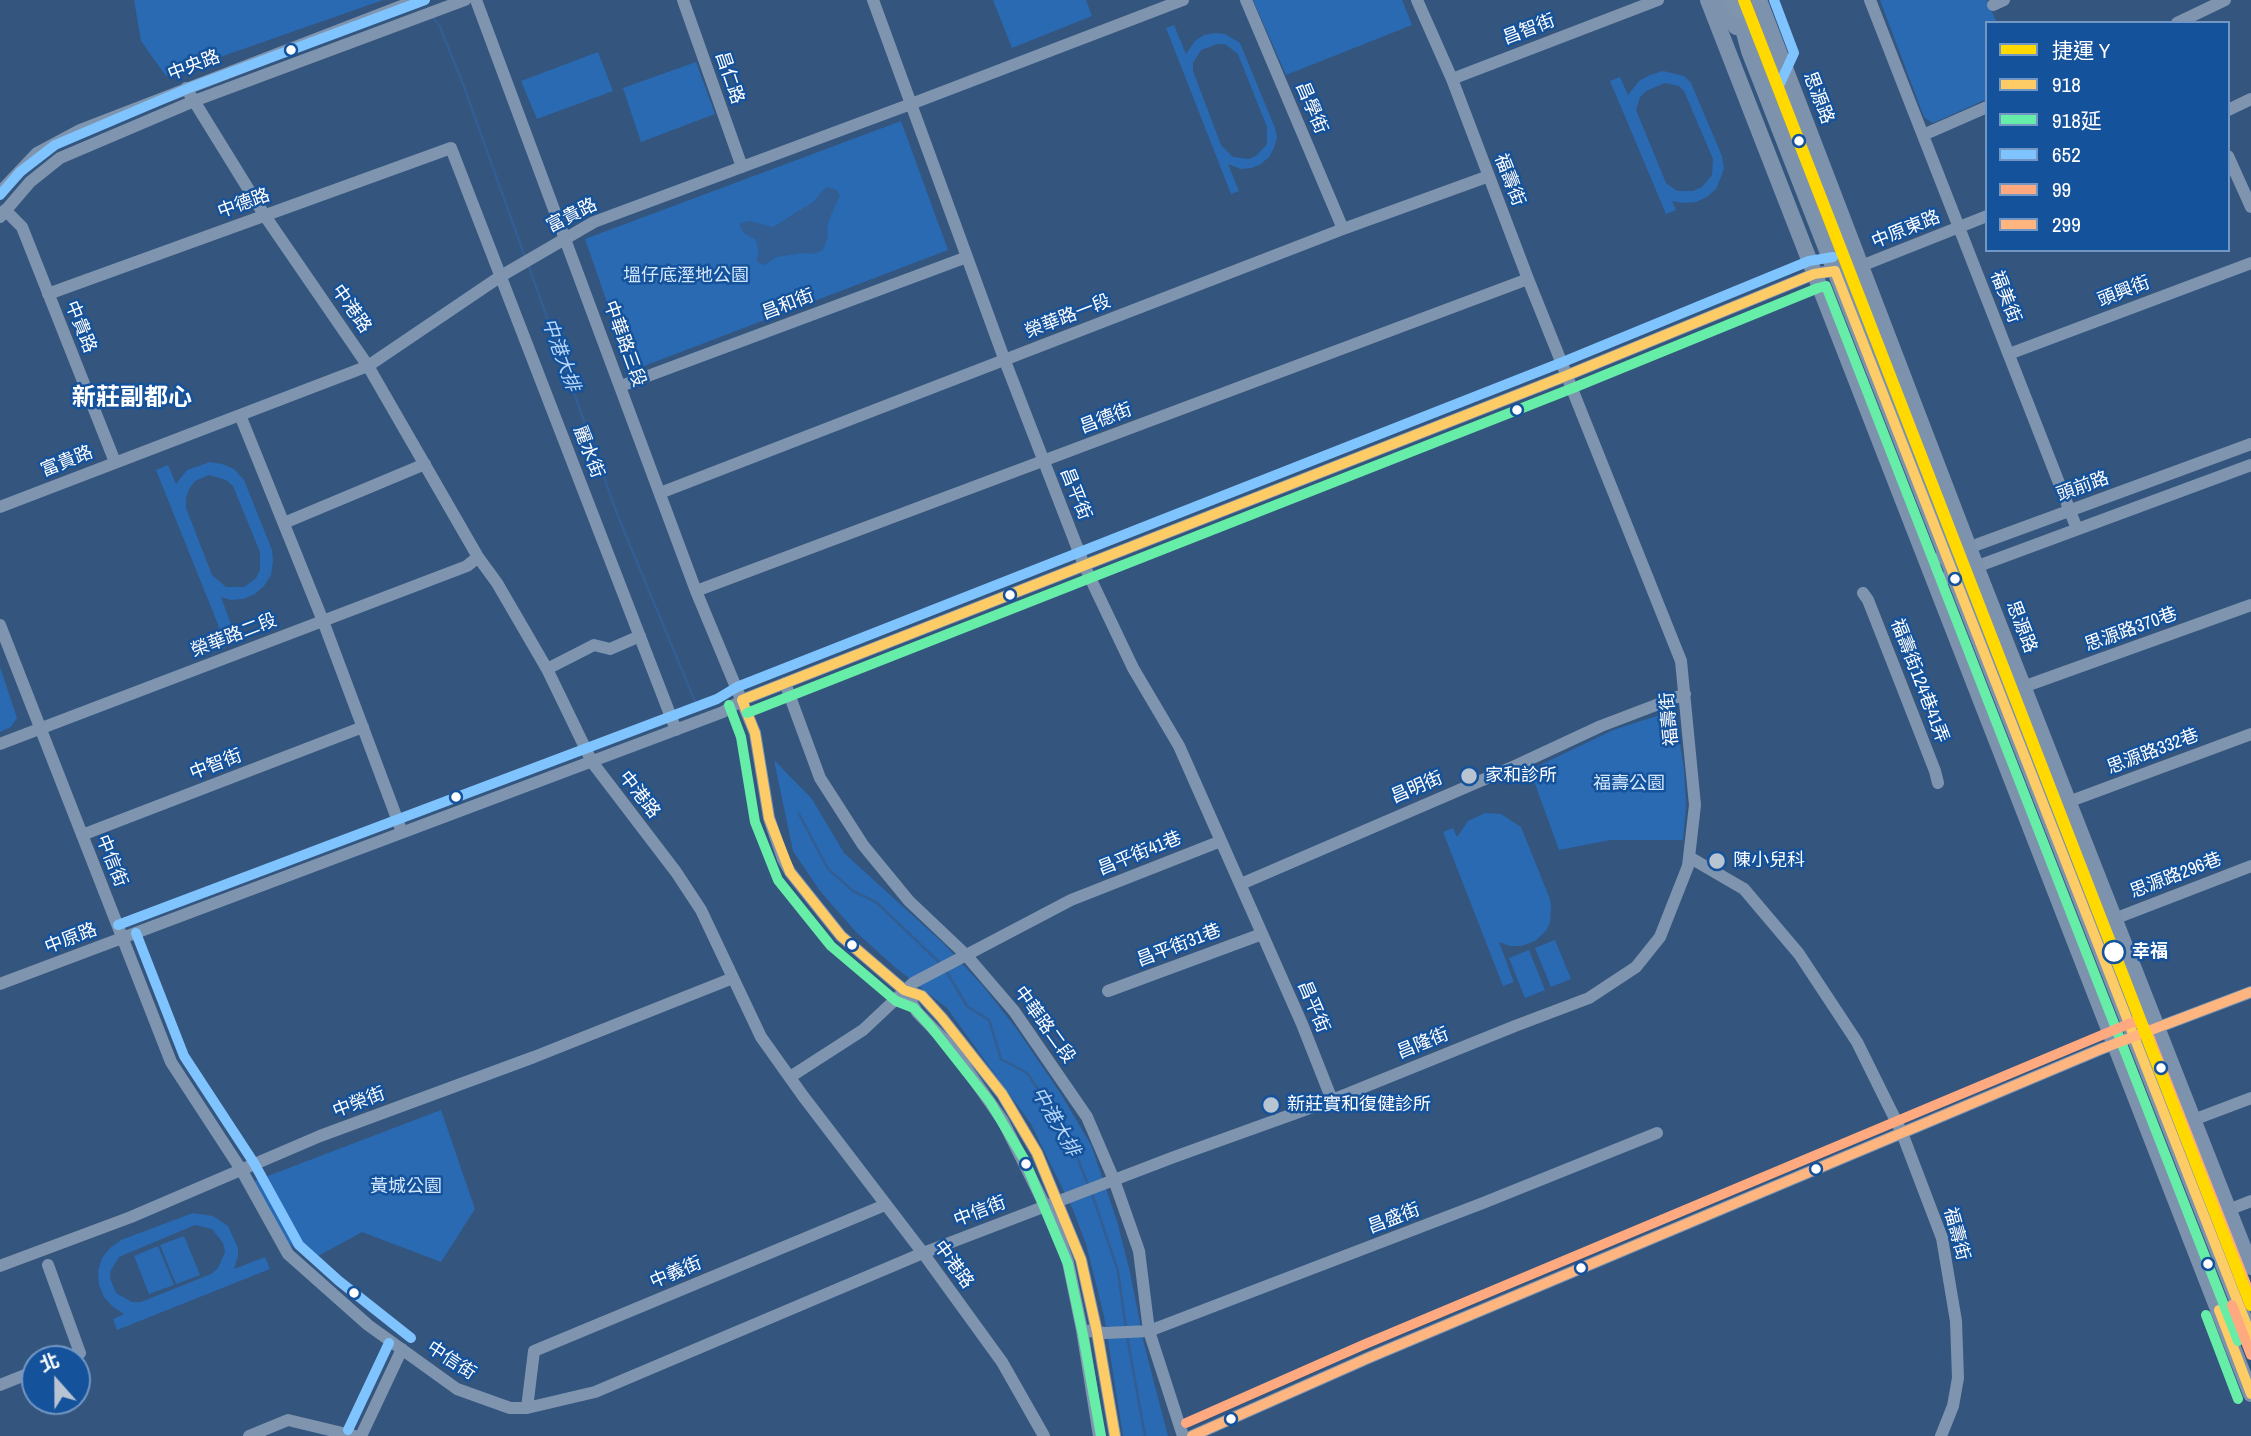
<!DOCTYPE html>
<meta charset="utf-8">
<style>
body{margin:0}
#map{position:relative;width:2251px;height:1436px;overflow:hidden;background:#34557d;font-family:"Archivo Narrow","Noto Sans TC",sans-serif}
canvas{display:block}
.legend{position:absolute;left:1985px;top:21px;width:245px;height:231px;box-sizing:border-box;background:#15529c;border:2px solid #7397c4;margin:0;padding:9px 12px;list-style:none;font-size:21px;color:#fff}
.legend li{display:flex;align-items:center;gap:14px;height:35px}
.legend b{width:35px;border:2px solid #7397c4}
.north{position:absolute;left:21px;top:1345px;width:70px;height:70px;box-sizing:border-box;background:#15529c;border:2px solid #7397c4;border-radius:50%;rotate:339deg;font-size:19px;font-weight:700;line-height:28px;text-align:center;color:#fff}
.north::after{content:'';display:block;margin:auto;width:24px;height:32px;background:#b8c4d2;clip-path:polygon(50% 0,100% 100%,50% 72%,0 100%)}
</style>
<div id="map">
<canvas width="2251" height="1436"></canvas>
<ul class="legend">
<li><b style="height:9px;background:#ffd900"></b>捷運 Y</li>
<li><b style="height:9px;background:#fdcc66"></b>918</li>
<li><b style="height:9px;background:#66eda8"></b>918延</li>
<li><b style="height:9px;background:#80c4ff"></b>652</li>
<li><b style="height:9px;background:#ffa980"></b>99</li>
<li><b style="height:9px;background:#ffb580"></b>299</li>
</ul>
<div class="north">北</div>
</div>
<script>
const context = document.querySelector('canvas').getContext('2d');
context.lineJoin = 'round';
function paint(path, color) {
  context.fillStyle = color;
  context.fill(path, 'evenodd');
}
function toPath(rows) {
  const path = new Path2D();
  for (const r of rows) {
    path.moveTo(r[0], r[1]);
    for (let i = 2; i < r.length; i += 2) path.lineTo(r[i], r[i + 1]);
  }
  return path;
}
function stroke(path, color, width, dash) {
  context.strokeStyle = color;
  context.lineWidth = width;
  context.lineCap = dash ? 'butt' : 'round';
  context.setLineDash(dash || []);
  context.stroke(path);
}
function label(font, color, halo, rows, align = 'center') {
  context.font = font + ' "Archivo Narrow","Noto Sans TC",sans-serif';
  context.lineWidth = 5;
  context.setLineDash([]);
  context.textBaseline = 'middle';
  context.strokeStyle = halo;
  context.fillStyle = color;
  for (const [text, x, y, turn = 0] of rows) {
    context.save();
    context.translate(x, y);
    context.rotate((+turn || 0) * Math.PI / 180);
    context.textAlign = isNaN(turn) ? turn : align;
    if (halo) context.strokeText(text, 0, 0);
    context.fillText(text, 0, 0);
    context.restore();
  }
}
const green = toPath([
 [134,0,383,0,166,76,141,41],
 [993,0,1086,0,1092,16,1012,48],
 [1253,0,1402,0,1412,25,1286,75],
 [1880,0,1987,0,1997,23,1987,23,1987,99,1933,123,1924,117],
 [1174,25,1186,54,1195,41,1204,35,1215,33,1225,34,1240,43,1275,128,1277,138,1274,148,1269,157,1261,164,1252,168,1241,169,1228,164,1239,191,1231,194,1166,28],
 [1217,44,1225,44,1238,54,1267,127,1267,144,1256,156,1249,159,1233,157,1221,145,1193,71,1193,63,1201,50],
 [598,52,613,91,537,119,521,81],
 [696,62,715,114,641,142,623,88],
 [1663,71,1684,76,1691,83,1722,156,1724,169,1716,189,1707,197,1696,202,1683,203,1672,201,1676,210,1666,214,1610,81,1620,77,1628,95,1639,81,1650,75],
 [1665,83,1679,86,1684,91,1713,159,1712,175,1702,187,1693,191,1677,191,1666,183,1636,110,1640,97,1646,91],
 [901,121,948,250,631,371,585,239],
 [210,462,222,464,234,469,244,480,272,550,273,562,271,575,264,586,255,594,243,599,231,600,221,597,232,627,221,632,156,470,168,465,176,484,187,470],
 [209,475,226,480,233,486,260,552,260,570,256,578,244,587,226,587,212,575,186,508,186,498,189,489,195,481],
 [0,667,17,718,11,727,0,732],
 [1669,712,1676,717,1684,770,1686,806,1683,840,1610,840,1559,850,1530,770,1613,730],
 [774,760,812,799,844,853,943,943,983,986,1016,1028,1061,1094,1091,1145,1117,1221,1130,1272,1144,1344,1168,1436,1123,1436,1104,1316,1086,1244,1073,1210,1031,1124,947,1008,897,969,856,932,820,891,793,851],
 [1485,813,1501,814,1521,827,1550,899,1551,907,1550,922,1546,931,1535,941,1521,946,1510,946,1499,942,1514,982,1503,986,1443,832,1453,828,1457,837,1468,821],
 [1555,940,1571,979,1551,987,1535,948],
 [1529,950,1545,990,1525,998,1509,958],
 [441,1110,475,1209,441,1262,362,1232,311,1260,287,1242,252,1182],
 [193,1213,213,1216,228,1226,238,1248,238,1256,234,1269,265,1257,270,1269,117,1330,113,1319,124,1314,113,1307,104,1297,99,1285,98,1271,102,1258,110,1248,121,1240],
 [195,1225,212,1229,223,1243,225,1252,218,1268,211,1274,141,1302,132,1302,116,1293,110,1278,111,1270,119,1257],
 [184,1236,200,1275,176,1284,160,1245],
 [158,1246,174,1285,149,1294,134,1256]
]);
const water = toPath([
 [826,187,837,190,840,196,831,215,827,228,828,237,823,250,814,254,802,253,777,257,764,265,759,263,756,259,759,254,756,240,744,233,740,227,740,223,750,221,773,227,813,202]
]);
const stream = toPath([
 [432,16,440,27,463,84,525,257],
 [529,267,619,519,699,711],
 [799,814,828,869,853,891,876,902,941,964],
 [945,969,967,1006,989,1020,1001,1059,1027,1073,1045,1099,1074,1149,1088,1185],
 [1092,1194,1118,1271,1126,1329],
 [1127,1336,1145,1436]
]);
const minor = toPath([
 [476,0,696,591,755,733,769,818,783,859,790,872,841,936,904,990,922,996,942,1018,1002,1094,1037,1153,1081,1260,1097,1332,1115,1436],
 [683,0,742,167],
 [873,0,1005,361,1084,565,1133,668,1179,746,1302,1024,1332,1100],
 [1246,0,1343,229],
 [1870,0,2077,529],
 [1993,5,2004,0],
 [2177,23,2225,0],
 [1452,79,1658,0],
 [186,88,265,216,368,366,478,557,497,583,547,669,592,762,676,872,701,910,761,1037,803,1096,923,1253,1002,1362,1044,1436],
 [2228,110,2251,99],
 [1923,135,1987,107],
 [2228,156,2251,207],
 [0,192,37,153,80,130,417,0],
 [5,210,22,227,115,462],
 [0,217,30,182,60,158,194,101,465,0],
 [48,294,451,148,676,730],
 [2009,354,2251,263],
 [621,386,967,257],
 [240,415,323,621,402,832],
 [660,493,1343,229,1489,176],
 [0,507,368,366,501,276,594,222,911,104,1183,0],
 [284,523,425,464],
 [1927,563,2251,444],
 [1935,582,2251,465],
 [696,591,1528,279],
 [1863,593,1868,600,1901,684,1935,771,1938,783],
 [0,625,171,1062,242,1171,288,1254,368,1325,457,1389,510,1408,527,1408,595,1392,923,1253,1174,1157,1332,1100,1515,1026,1589,998,1636,967,1660,937,1688,866,1695,805,1681,661,1528,279,1452,79,1417,0],
 [547,669,594,645,610,649,640,636],
 [785,683,820,778,863,845,909,901,966,955,1014,1011,1087,1117,1114,1180,1139,1251,1149,1331,1183,1436],
 [2023,687,2251,605],
 [0,744,467,566,478,557],
 [2068,802,2251,734],
 [82,835,363,727],
 [1689,857,1744,889,1799,954,1857,1042,1902,1133,1942,1238,1956,1321,1958,1378,1953,1406,1941,1436],
 [1241,884,1515,766,1601,726,1685,694],
 [2114,919,2251,866],
 [0,984,723,712,742,700,1568,375,1814,274,1861,266,1987,216],
 [904,990,917,1012,952,1048,1003,1121,1055,1226,1068,1262,1082,1330,1099,1436],
 [1108,991,1262,934],
 [790,1077,863,1030,913,983,1071,900,1221,841],
 [2193,1120,2251,1098],
 [2228,1210,2251,1201],
 [48,1265,80,1353,65,1359],
 [0,1266,131,1217,320,1136,534,1057,733,978],
 [1082,1330,1105,1333,1149,1331,1483,1203,1657,1133],
 [0,1385,35,1371],
 [527,1408,534,1351,885,1205],
 [249,1436,288,1420,355,1436],
 [361,1436,402,1349],
 [1192,1436,1368,1358,2101,1049,2251,992]
]);
const major = toPath([
 [1708,0,2251,1394],
 [1721,0,1736,27],
 [1735,0,1749,51,2251,1336],
 [1759,0,1976,566,2251,1267]
]);
const highway = toPath([
 [1733,0,1738,10]
]);
const bus1 = toPath([
 [742,700,1568,375,1814,274,1835,271,2251,1336],
 [742,700,755,733,769,818,790,872,841,936,904,990,922,996,942,1018,1002,1094,1037,1153,1081,1260,1097,1332,1115,1436],
 [2219,1310,2251,1394]
]);
const bus2 = toPath([
 [729,705,741,737,755,822,778,880,831,946,896,1001,914,1008,931,1027,990,1102,1024,1159,1068,1264,1083,1335,1101,1436],
 [747,713,1573,388,1818,288,1826,286,2238,1341],
 [2206,1315,2238,1399]
]);
const bus3 = toPath([
 [1774,0,1794,53,1778,88,1848,266],
 [0,195,20,172,55,145,189,88,425,0],
 [118,925,717,699,737,687,1563,362,1809,261,1833,257],
 [136,933,184,1056,254,1163,299,1245,339,1281,411,1338],
 [348,1430,389,1343]
]);
const bus4 = toPath([
 [2232,1305,2251,1355],
 [1186,1423,1363,1345,2133,1022,2142,1024,2147,1031,2251,1297]
]);
const bus5 = toPath([
 [1192,1436,1368,1358,2101,1049,2251,992]
]);
const metro1 = toPath([
 [1744,0,2251,1305]
]);
const markers = [
 [291,50,6,"#fff"],
 [1799,141,6,"#fff"],
 [1517,410,6,"#fff"],
 [1955,579,6,"#fff"],
 [1010,595,6,"#fff"],
 [1469,776,9,"#b8c4d2"],
 [456,797,6,"#fff"],
 [1717,861,9,"#b8c4d2"],
 [852,945,6,"#fff"],
 [2114,952,11,"#fff"],
 [2161,1068,6,"#fff"],
 [1271,1105,9,"#b8c4d2"],
 [1026,1164,6,"#fff"],
 [1816,1169,6,"#fff"],
 [2208,1264,6,"#fff"],
 [1581,1268,6,"#fff"],
 [354,1293,6,"#fff"],
 [1231,1419,6,"#fff"]
];
const streetNames = [
 ["昌智街",1529,30,-21],
 ["中央路",194,66,-21],
 ["昌仁路",729,78,71],
 ["思源路",1818,98,69],
 ["昌學街",1311,108,67],
 ["福壽街",1509,180,69],
 ["中德路",244,204,-20],
 ["富貴路",572,216,-27],
 ["中原東路",1906,230,-22],
 ["頭興街",2124,292,-21],
 ["福美街",2005,297,69],
 ["昌和街",788,305,-21],
 ["中港路",351,309,55],
 ["榮華路一段",1068,317,-21],
 ["中貴路",80,327,68],
 ["中華路三段",624,344,70],
 ["昌德街",1106,419,-21],
 ["麗水街",588,452,69],
 ["富貴路",67,462,-22],
 ["頭前路",2083,487,-20],
 ["昌平街",1075,494,68],
 ["思源路",2021,627,69],
 ["思源路370巷",2131,630,-20],
 ["榮華路二段",234,636,-21],
 ["福壽街124巷41弄",1919,681,69],
 ["福壽街",1670,719,-95],
 ["思源路332巷",2153,752,-21],
 ["中智街",216,765,-21],
 ["昌明街",1417,788,-23],
 ["中港路",639,795,52],
 ["昌平街41巷",1140,854,-22],
 ["中信街",111,861,68],
 ["思源路296巷",2176,876,-21],
 ["中原路",71,939,-21],
 ["昌平街31巷",1179,946,-21],
 ["昌平街",1313,1007,67],
 ["中華路二段",1044,1025,54],
 ["昌隆街",1423,1044,-22],
 ["中榮街",359,1103,-21],
 ["中信街",980,1212,-21],
 ["昌盛街",1394,1219,-21],
 ["福壽街",1956,1234,75],
 ["中港路",953,1265,54],
 ["中義街",676,1273,-23],
 ["中信街",451,1361,33]
];
const parkNames = [
 ["塭仔底溼地公園",686,276],
 ["福壽公園",1629,784],
 ["黃城公園",406,1187]
];
const poiNames = [
 ["家和診所",1485,776],
 ["陳小兒科",1733,861],
 ["新莊實和復健診所",1287,1105]
];
const stopNames = [
 ["幸福",2132,952]
];
const waterNames = [
 ["中港大排",560,355,70],
 ["中港大排",1055,1122,60]
];
const districtNames = [
 ["新莊副都心",132,399]
];
paint(green, '#2a6ab2');
paint(water, '#325e93');
stroke(stream, '#325e93', 2.5);
stroke(minor, '#7f95af', 12);
stroke(major, '#7c92ad', 16);
stroke(highway, '#7f94ad', 19);
stroke(bus1, '#fdcc66', 10);
stroke(bus2, '#66eda8', 10);
stroke(bus3, '#80c4ff', 10);
stroke(bus4, '#ffa980', 10);
stroke(bus5, '#ffb580', 10);
stroke(metro1, '#ffd900', 12);
for (const [x, y, r, color] of markers) {
  const dot = new Path2D();
  dot.arc(x, y, r, 0, 2 * Math.PI);
  context.fillStyle = color;
  context.fill(dot);
  stroke(dot, '#15529c', 2.5);
}
label('18px', '#fff', '#15529c', streetNames);
label('18px', '#d3e7fd', '#15529c', parkNames);
label('18px', '#fff', '#15529c', poiNames, 'left');
label('bold 18px', '#fff', '#15529c', stopNames, 'left');
label('italic 19px', '#b7d7f9', '#15529c', waterNames);
label('bold 24px', '#fff', '#15529c', districtNames);
</script>
